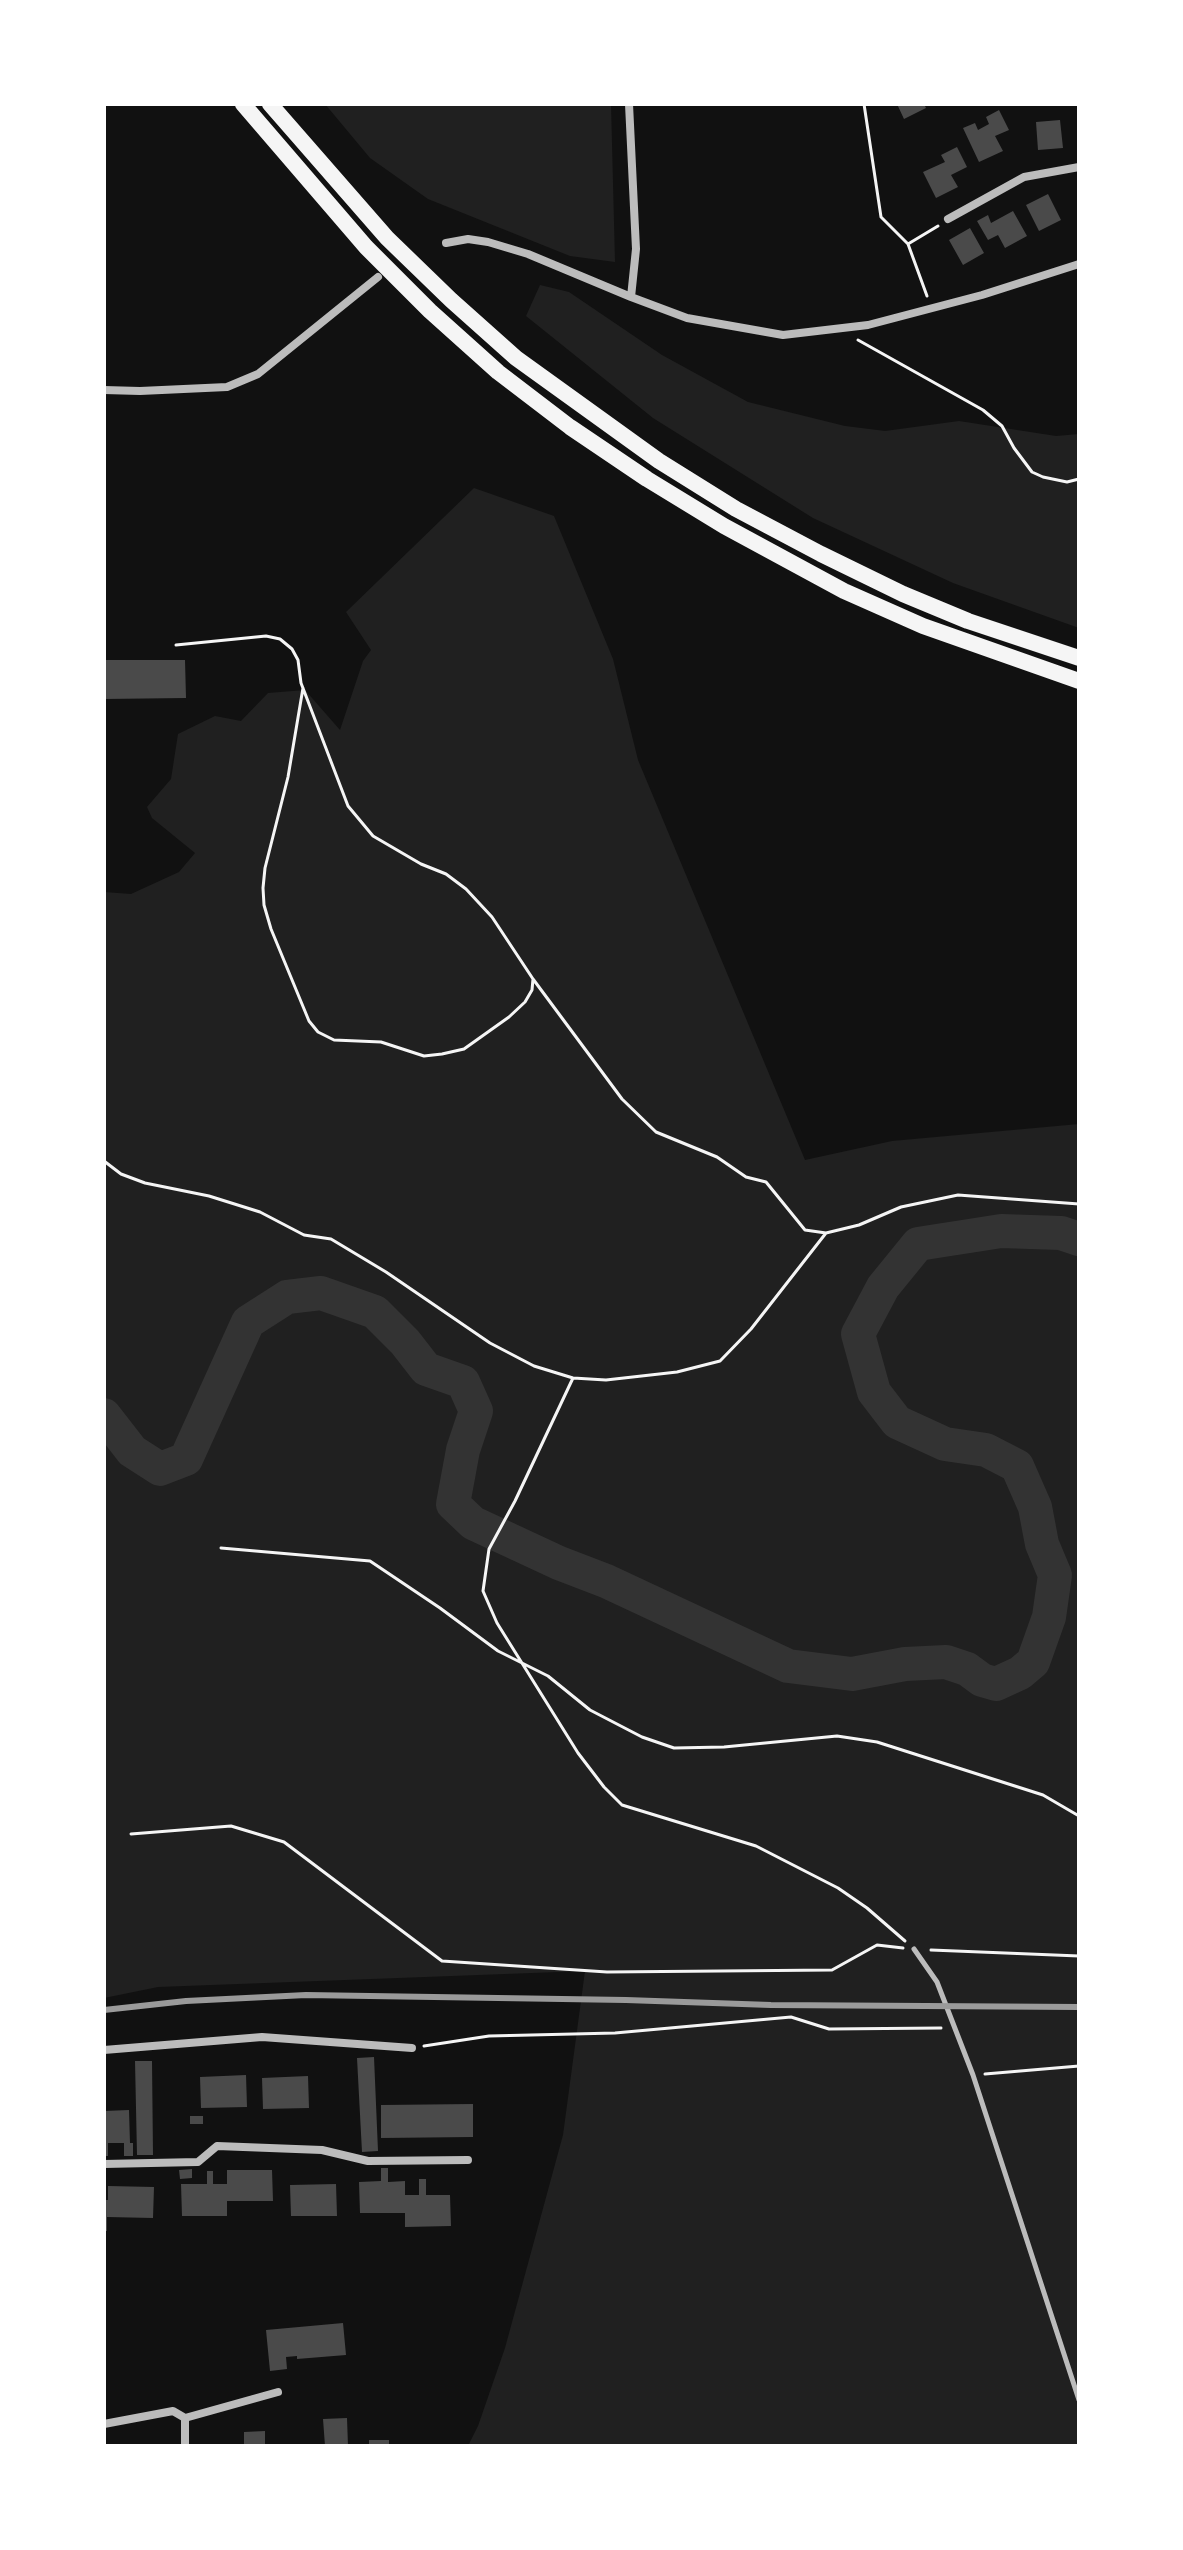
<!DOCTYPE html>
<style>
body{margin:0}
#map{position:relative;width:1183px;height:2550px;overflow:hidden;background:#111;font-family:Manrope,sans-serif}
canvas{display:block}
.frame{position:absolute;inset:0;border:106px solid #fff;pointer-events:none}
</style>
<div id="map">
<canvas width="1183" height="2550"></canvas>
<div class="frame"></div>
</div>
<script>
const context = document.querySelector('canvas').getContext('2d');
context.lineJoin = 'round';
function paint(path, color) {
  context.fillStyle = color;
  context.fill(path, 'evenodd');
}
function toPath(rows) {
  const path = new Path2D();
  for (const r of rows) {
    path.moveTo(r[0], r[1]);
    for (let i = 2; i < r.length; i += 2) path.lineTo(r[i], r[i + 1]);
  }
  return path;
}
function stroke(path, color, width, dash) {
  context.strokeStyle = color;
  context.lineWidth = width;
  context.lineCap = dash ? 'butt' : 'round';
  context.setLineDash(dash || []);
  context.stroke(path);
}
const green = toPath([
 [325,104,611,104,615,262,570,256,428,199,370,158],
 [540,285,569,292,662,355,748,402,845,426,885,431,959,421,1056,436,1079,434,1079,628,953,583,813,518,653,418,526,316],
 [474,488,554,516,613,659,638,760,805,1160,892,1141,1079,1124,1079,2446,468,2446,478,2426,505,2348,563,2135,585,1971,158,1987,104,1998,104,892,131,894,179,872,195,853,152,818,147,807,171,779,178,734,215,716,241,721,268,693,305,690,340,730,363,661,371,650,346,612]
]);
const river = toPath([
 [104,1415,132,1451,160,1469,186,1459,248,1322,287,1297,321,1293,375,1312,405,1342,426,1369,463,1382,476,1411,463,1450,453,1504,473,1523,559,1563,606,1581,788,1666,852,1674,905,1664,946,1662,967,1669,982,1680,996,1684,1020,1673,1033,1662,1049,1617,1055,1575,1042,1544,1035,1507,1017,1466,986,1450,945,1444,897,1422,874,1392,858,1334,883,1287,918,1244,1001,1231,1061,1233,1079,1239]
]);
const building = toPath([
 [897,104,924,104,926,108,904,119],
 [999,110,1009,130,995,136,1003,151,979,162,963,128,975,123,978,130,989,124,986,117],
 [1060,120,1063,148,1038,150,1036,122],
 [957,147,967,167,951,175,958,187,936,198,923,172,945,162,941,155],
 [1048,194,1061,220,1039,231,1026,205],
 [1013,211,1027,236,1005,248,998,235,988,240,977,221,988,215,991,223],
 [970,228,984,253,963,265,949,240],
 [104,660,185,660,186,698,104,699],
 [374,2057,378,2151,362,2152,357,2058],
 [135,2061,152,2061,153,2155,137,2155],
 [246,2075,247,2107,201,2108,200,2077],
 [308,2076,309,2108,263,2109,262,2078],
 [473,2104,473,2137,381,2138,381,2105],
 [129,2110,130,2143,133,2143,133,2156,124,2156,124,2143,108,2143,108,2156,104,2156,104,2111],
 [190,2116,203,2116,203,2124,190,2124],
 [381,2168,388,2168,388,2182,405,2181,405,2195,419,2195,419,2179,426,2179,426,2195,450,2195,451,2226,405,2227,405,2213,360,2213,359,2182,381,2181],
 [192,2169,192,2178,180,2179,179,2170],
 [227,2170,272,2170,273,2201,227,2201,227,2216,182,2216,181,2184,207,2184,207,2171,213,2171,213,2184,227,2184],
 [336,2184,337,2216,291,2216,290,2185],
 [108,2186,154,2187,153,2218,107,2217,107,2231,104,2231,104,2200,108,2200],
 [343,2323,346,2355,297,2359,297,2356,286,2357,287,2369,270,2371,266,2330],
 [347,2418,348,2446,325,2446,323,2419],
 [265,2431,265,2446,244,2446,244,2432],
 [369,2440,389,2440,389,2446,369,2446]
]);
const path = toPath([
 [864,104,881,217,908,244,927,296],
 [908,244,938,226],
 [858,340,983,410,1002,426,1014,448,1032,472,1043,477,1067,482,1079,479],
 [176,645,266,636,280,639,292,649,298,660,301,683,348,806,373,836,421,864,446,874,466,889,492,917,533,979,622,1099,656,1132,717,1157,746,1177,766,1182,805,1230,826,1233,859,1225,901,1207,958,1195,1079,1204],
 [303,688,288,777,265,868,263,888,264,905,271,929,309,1021,318,1032,334,1040,381,1042,424,1056,442,1054,464,1049,509,1017,525,1002,532,990,533,979],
 [104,1161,121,1174,145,1183,209,1196,260,1212,304,1235,331,1239,386,1272,490,1343,534,1366,573,1378,606,1380,677,1372,720,1361,751,1329,826,1233],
 [573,1378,515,1501,489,1549,483,1591,497,1623,578,1753,604,1787,622,1805,756,1846,838,1888,867,1908,905,1941],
 [221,1548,370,1561,440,1608,498,1651,548,1676,590,1710,642,1737,674,1748,724,1747,837,1736,877,1742,1043,1795,1079,1816],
 [131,1834,231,1826,284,1842,442,1961,607,1972,832,1970,877,1945,903,1948],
 [931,1950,1079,1956],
 [424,2046,489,2036,615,2033,791,2017,829,2029,941,2028],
 [985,2074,1079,2066]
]);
const service = toPath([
 [914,1949,937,1982,973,2075,1079,2400]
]);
const minor = toPath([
 [629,104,636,249,631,297],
 [948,219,1024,177,1079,167],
 [446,243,468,239,488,242,528,254,631,297,687,318,783,335,868,325,982,295,1079,264],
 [104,390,140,391,227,387,258,374,378,277],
 [104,2050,262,2037,412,2048],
 [104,2164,198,2162,217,2146,322,2150,368,2161,468,2160],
 [104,2424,173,2411,185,2418],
 [185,2446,185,2418,278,2392]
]);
const trunk = toPath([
 [243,104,366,247,430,311,498,372,570,427,647,479,724,526,844,591,923,626,1079,681],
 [270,104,387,238,451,300,516,358,659,461,736,509,821,554,903,594,968,621,1079,658]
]);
const rail = toPath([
 [104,2010,186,2001,306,1995,626,2000,771,2005,1079,2007]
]);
paint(green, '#202020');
stroke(river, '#333', 34);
paint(building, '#4a4a4a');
stroke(path, '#f5f5f5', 3);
stroke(service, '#bcbcbc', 5);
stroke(minor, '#bcbcbc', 8);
stroke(trunk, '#f5f5f5', 16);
stroke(rail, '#9a9a9a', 6);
</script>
